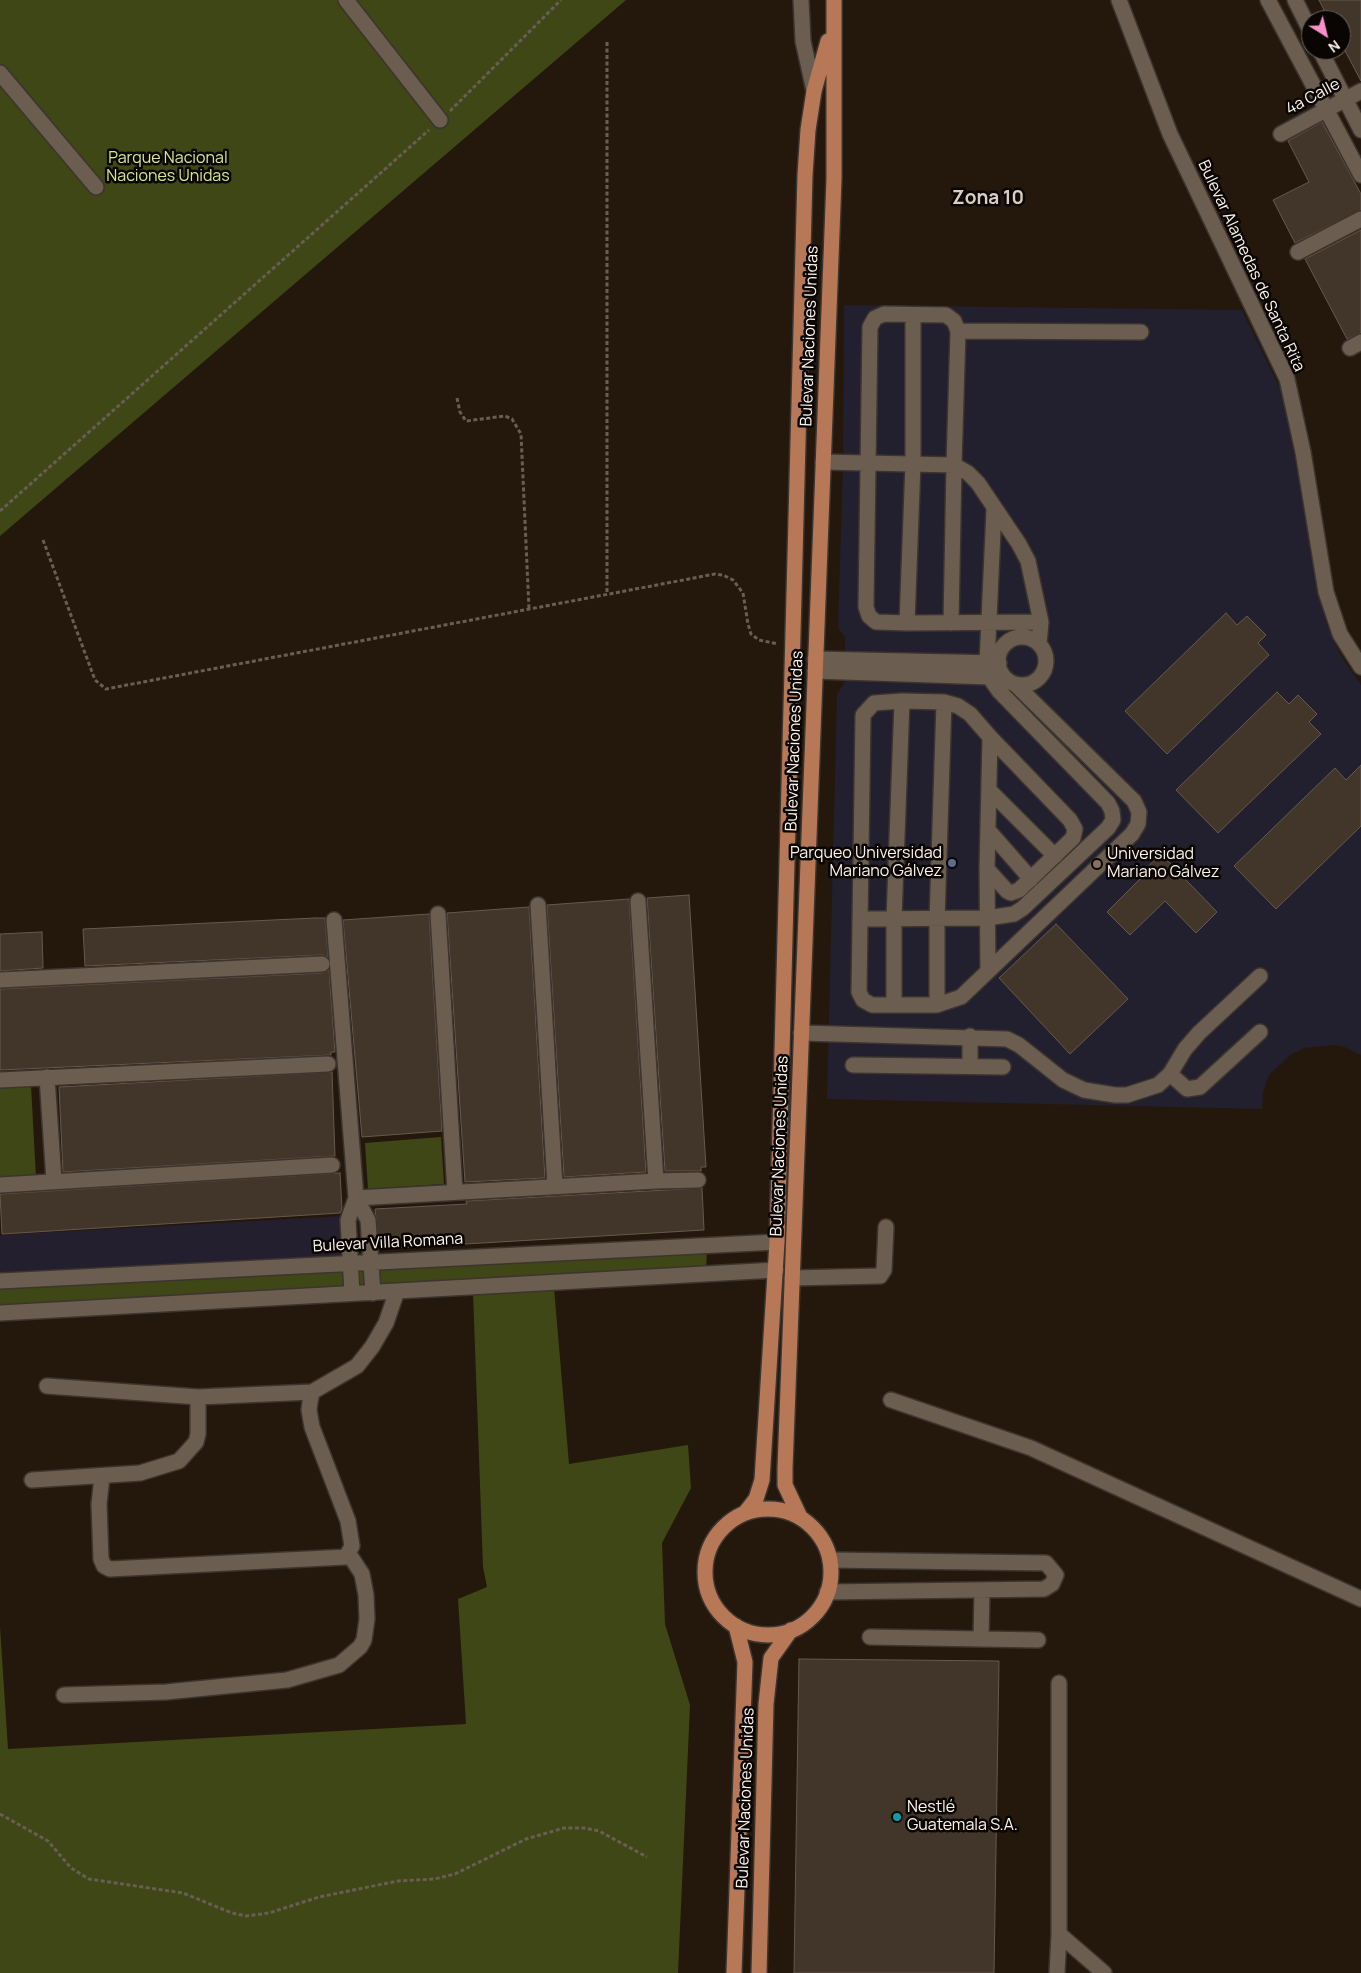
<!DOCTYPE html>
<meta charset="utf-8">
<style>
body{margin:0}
#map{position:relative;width:1361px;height:1973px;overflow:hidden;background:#24180d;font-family:Manrope,sans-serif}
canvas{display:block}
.north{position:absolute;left:1301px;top:10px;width:50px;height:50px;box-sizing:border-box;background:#090502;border:1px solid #6a6460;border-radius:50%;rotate:144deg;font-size:14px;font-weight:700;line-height:20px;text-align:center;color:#fcf3ec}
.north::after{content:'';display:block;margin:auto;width:18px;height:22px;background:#f990ca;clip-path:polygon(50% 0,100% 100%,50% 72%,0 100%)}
</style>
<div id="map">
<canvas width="1361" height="1973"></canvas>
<div class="north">N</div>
</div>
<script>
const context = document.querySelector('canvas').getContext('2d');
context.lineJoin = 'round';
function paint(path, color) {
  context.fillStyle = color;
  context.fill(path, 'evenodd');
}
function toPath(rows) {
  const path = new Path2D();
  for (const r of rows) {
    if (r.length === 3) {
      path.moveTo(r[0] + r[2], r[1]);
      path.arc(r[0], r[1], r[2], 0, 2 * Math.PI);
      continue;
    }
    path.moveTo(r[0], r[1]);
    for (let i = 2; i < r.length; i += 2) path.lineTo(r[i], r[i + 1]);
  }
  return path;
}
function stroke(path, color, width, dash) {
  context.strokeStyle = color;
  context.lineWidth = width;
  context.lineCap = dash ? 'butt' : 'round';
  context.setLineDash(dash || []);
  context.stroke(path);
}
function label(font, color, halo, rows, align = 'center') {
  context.font = font + ' Manrope,sans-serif';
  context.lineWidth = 5;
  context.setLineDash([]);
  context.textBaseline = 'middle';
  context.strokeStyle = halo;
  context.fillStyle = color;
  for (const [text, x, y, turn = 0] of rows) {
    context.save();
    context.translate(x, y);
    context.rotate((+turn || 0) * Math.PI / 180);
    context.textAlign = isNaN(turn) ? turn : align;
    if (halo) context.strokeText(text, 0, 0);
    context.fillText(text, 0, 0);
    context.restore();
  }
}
const commercial = toPath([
 [344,1216,347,1262,0,1281,0,1235]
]);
const education = toPath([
 [844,305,1242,310,1283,395,1326,622,1341,656,1361,685,1361,1055,1345,1047,1333,1045,1304,1048,1290,1055,1269,1075,1263,1092,1262,1109,827,1099,837,694,844,684,845,637,838,628,843,463]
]);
const green = toPath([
 [0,0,626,0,0,536],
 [31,1085,36,1178,0,1180,0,1087],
 [441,1137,444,1184,368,1189,365,1143],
 [707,1245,706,1274,0,1313,0,1281],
 [554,1288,569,1464,688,1445,691,1488,662,1543,665,1624,690,1705,678,1973,0,1973,0,1627,8,1749,466,1724,458,1599,487,1587,483,1567,473,1293]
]);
const building = toPath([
 [1319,0,1361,0,1361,81,1341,43,1341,20,1329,20,1319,0],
 [1322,122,1361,194,1361,210,1295,243,1273,200,1309,182,1288,141,1322,122],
 [1361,230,1361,333,1347,339,1305,259,1361,230],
 [1226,613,1237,625,1247,616,1266,635,1258,643,1269,655,1167,754,1125,711,1226,613],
 [1277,692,1289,704,1298,695,1317,714,1309,722,1321,734,1218,833,1176,790,1277,692],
 [1361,765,1361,826,1276,909,1234,866,1335,768,1346,780,1361,765],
 [1161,854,1217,912,1196,933,1165,901,1130,935,1107,912,1142,877,1139,875,1161,854],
 [689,895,706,1167,701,1167,701,1171,665,1171,647,898,689,895],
 [629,899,646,1172,564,1177,547,905,629,899],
 [529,907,545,1178,465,1182,447,913,529,907],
 [429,914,442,1131,362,1137,343,920,429,914],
 [315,918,325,918,328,957,322,955,85,966,83,929,315,918],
 [1056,924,1128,999,1070,1054,999,978,1056,924],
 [42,932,43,968,0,971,0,934,42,932],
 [329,970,335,1052,331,1052,331,1055,0,1070,0,989,322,973,329,970],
 [332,1072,335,1156,63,1172,59,1087,332,1072],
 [340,1173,342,1209,340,1213,2,1234,0,1194,340,1173],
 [702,1188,704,1230,379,1249,375,1209,467,1204,466,1201,702,1188],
 [799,1659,999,1661,994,1973,794,1973,799,1659]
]);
const path = toPath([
 [607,42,607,593],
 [450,111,561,0],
 [457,398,460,412,466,421,505,416,512,419,521,434,529,609],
 [0,511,429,130],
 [43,540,95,680,106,689,715,574,723,575,733,580,743,593,748,624,751,634,759,640,778,644],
 [0,1814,48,1841,71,1868,89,1879,183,1893,232,1913,246,1916,269,1913,319,1897,398,1881,434,1879,455,1874,526,1839,564,1828,584,1828,599,1831,647,1857]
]);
const minor = toPath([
 [346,0,440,120],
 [801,0,803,41,814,91],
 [1119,0,1170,134,1287,379,1303,452,1326,592,1340,634,1361,667],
 [1268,0,1361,175],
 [1295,0,1311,32],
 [1320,50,1361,130],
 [0,73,96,187],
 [1281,134,1361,91],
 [1298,252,1361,219],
 [958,331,1141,332],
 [1350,348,1361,342],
 [823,462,954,465,951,623],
 [907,623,913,463,913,316],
 [1022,661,24],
 [1039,644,1041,622,1028,561,1019,544,978,483,968,473,954,465,958,331,954,321,946,315,884,314,875,318,870,327,866,607,869,616,876,622,907,623,1041,622],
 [815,659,999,663],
 [815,671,989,677],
 [902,701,874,703,863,715,859,992,863,1000,872,1005,937,1005,961,997,1132,834,1138,824,1139,812,1134,801,1015,684],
 [989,790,1055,856],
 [988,830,1031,879],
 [987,869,1007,891,1011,893,1019,890,1073,838,1075,829,1070,820,990,737],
 [638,901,656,1181],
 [538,905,555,1186],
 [438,914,455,1192],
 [860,919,987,918,1014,914,1023,908,1108,828,1113,820,1112,811,1108,803,999,691,989,677,987,663,994,509],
 [334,920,356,1198,348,1220,352,1293],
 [0,980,322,964],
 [894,1005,894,919,902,701,944,702],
 [937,1005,937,920,944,702,958,706,970,714,990,737,987,869,988,971],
 [801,1033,1007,1039,1019,1045,1063,1080,1084,1090,1115,1095,1127,1095,1158,1085,1170,1074,1185,1049,1199,1033,1260,976],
 [970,1036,970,1066],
 [853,1065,1003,1067],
 [1170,1074,1187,1089,1200,1087,1260,1032],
 [47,1077,54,1181],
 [0,1080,328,1064],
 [0,1185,332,1165],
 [356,1198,656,1181,698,1180],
 [356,1198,368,1220,373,1293],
 [792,1278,880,1276,884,1270,886,1227],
 [0,1281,777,1242],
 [0,1313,776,1270],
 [47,1386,198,1397,312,1392],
 [891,1400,1031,1448,1361,1599],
 [102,1477,99,1504,101,1559,104,1566,110,1569,346,1557,352,1546,348,1521,312,1427,309,1410,310,1402,312,1392,357,1366,372,1347,386,1323,397,1291],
 [32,1480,140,1473,179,1461,196,1442,198,1434,198,1397],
 [827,1592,1044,1589,1052,1584,1056,1575,1046,1563,830,1560],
 [870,1637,1038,1640],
 [981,1639,982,1590],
 [1059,1683,1059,1934,1104,1973],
 [64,1695,166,1692,287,1680,339,1665,360,1647,364,1640,367,1619,366,1595,362,1574,349,1554],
 [1057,1973,1059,1934]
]);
const major = toPath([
 [768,1572,63],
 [745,1513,756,1499,762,1480,777,1242,805,175,808,130,814,91,828,41],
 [800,1517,785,1485,785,1468,834,179,834,0],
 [734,1973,745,1662,736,1626],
 [759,1973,766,1704,771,1658,791,1630]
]);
const markers = [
 [952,863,5,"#5c6f8a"],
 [1097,864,5,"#8d6e63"],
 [897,1817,5,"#0f9aa8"]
];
const streetNames = [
 ["4a Calle",1313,97,-28],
 ["Bulevar Alamedas de Santa Rita",1251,266,65],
 ["Bulevar Naciones Unidas",810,336,-88],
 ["Bulevar Naciones Unidas",795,741,-88],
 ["Bulevar Naciones Unidas",780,1146,-88],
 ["Bulevar Villa Romana",388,1243,-3],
 ["Bulevar Naciones Unidas",746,1798,-88]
];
const parkNames = [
 ["Parque Nacional",168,159],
 ["Naciones Unidas",168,177]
];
const poiNames = [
 ["Parqueo Universidad",942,854,"right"],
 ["Mariano Gálvez",942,872,"right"],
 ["Universidad",1107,855],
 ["Mariano Gálvez",1107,873],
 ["Nestlé",907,1808],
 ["Guatemala S.A.",907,1826]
];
const quarterNames = [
 ["Zona 10",988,199]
];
paint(commercial, '#231f2e');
paint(education, '#221f2f');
paint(green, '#3f4717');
paint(building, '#423529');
stroke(building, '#67594c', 1);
stroke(minor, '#3c342f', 18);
stroke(major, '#3c342f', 18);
stroke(path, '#695e54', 3, [4, 2.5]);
stroke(minor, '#6b5d50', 15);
stroke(major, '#b77857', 15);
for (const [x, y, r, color] of markers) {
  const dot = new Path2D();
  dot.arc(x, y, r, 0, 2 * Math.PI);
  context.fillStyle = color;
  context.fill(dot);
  stroke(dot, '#090502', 2);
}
label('16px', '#fcf3ec', '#090502', streetNames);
label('16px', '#d7e88d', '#090502', parkNames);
label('16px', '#fcf3ec', '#090502', poiNames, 'left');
label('bold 19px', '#dcccbd', '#090502', quarterNames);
</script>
